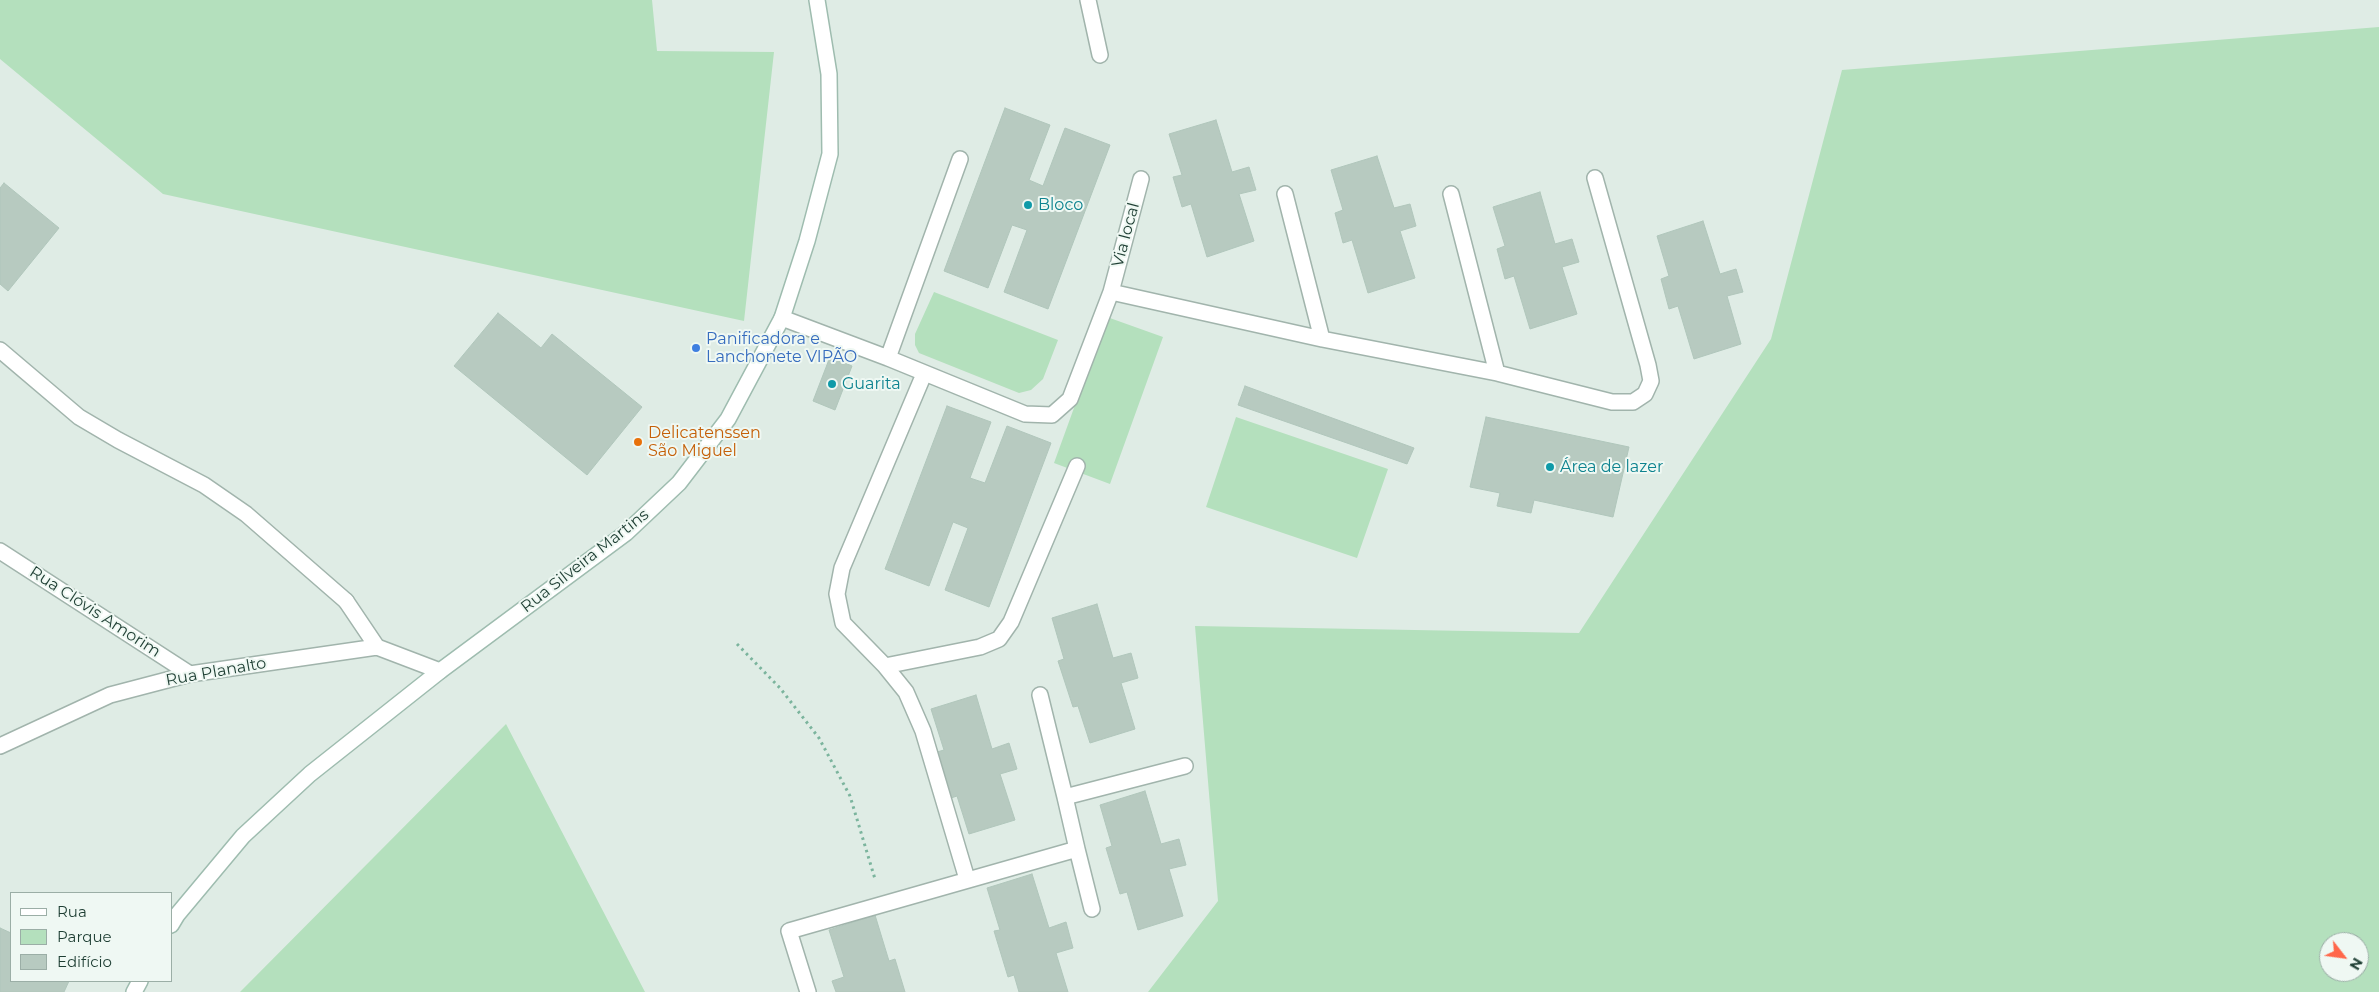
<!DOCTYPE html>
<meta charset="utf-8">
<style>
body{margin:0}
#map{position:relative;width:2379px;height:992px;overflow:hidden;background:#dfece5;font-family:Montserrat,sans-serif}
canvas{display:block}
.legend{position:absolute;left:10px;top:892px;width:162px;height:90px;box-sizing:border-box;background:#eff8f3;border:1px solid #9baea6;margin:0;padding:6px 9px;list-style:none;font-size:15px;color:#1e3e33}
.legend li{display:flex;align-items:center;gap:10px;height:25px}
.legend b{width:25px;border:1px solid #9baea6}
.north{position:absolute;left:2319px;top:932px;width:50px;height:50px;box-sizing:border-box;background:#eff8f3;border:1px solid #9baea6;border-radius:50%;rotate:120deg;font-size:14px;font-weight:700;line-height:20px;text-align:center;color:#1e3e33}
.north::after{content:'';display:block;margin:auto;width:18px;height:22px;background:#ff674a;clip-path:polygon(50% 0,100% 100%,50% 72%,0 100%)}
</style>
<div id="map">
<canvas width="2379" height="992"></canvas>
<ul class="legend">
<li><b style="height:6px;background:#fff"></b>Rua</li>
<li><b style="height:14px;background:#b4e0bd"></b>Parque</li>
<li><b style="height:14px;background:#b7cac0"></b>Edifício</li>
</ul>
<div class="north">N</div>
</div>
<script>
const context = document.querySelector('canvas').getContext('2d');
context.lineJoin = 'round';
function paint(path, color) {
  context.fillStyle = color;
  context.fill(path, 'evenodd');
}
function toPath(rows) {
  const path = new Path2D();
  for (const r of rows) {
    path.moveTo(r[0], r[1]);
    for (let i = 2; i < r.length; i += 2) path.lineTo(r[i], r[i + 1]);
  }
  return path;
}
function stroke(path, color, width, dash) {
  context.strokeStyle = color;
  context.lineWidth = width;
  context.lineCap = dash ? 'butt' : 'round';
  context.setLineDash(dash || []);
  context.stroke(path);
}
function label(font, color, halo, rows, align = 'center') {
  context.font = font + ' Montserrat,sans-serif';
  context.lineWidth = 4;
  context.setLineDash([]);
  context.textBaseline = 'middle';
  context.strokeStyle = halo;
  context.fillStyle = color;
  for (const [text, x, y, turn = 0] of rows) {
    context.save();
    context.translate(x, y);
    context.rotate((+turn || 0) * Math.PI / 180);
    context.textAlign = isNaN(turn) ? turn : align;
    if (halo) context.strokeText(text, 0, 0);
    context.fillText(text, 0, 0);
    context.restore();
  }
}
const green = toPath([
 [0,0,652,0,657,51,774,52,744,321,163,194,0,59],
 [2379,27,2379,992,1148,992,1218,901,1195,626,1579,633,1771,339,1842,70],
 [2329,942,2359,942,2359,972,2329,972],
 [934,292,1058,340,1043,379,1031,390,1019,393,919,353,915,345,915,334],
 [1107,317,1163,337,1110,484,1054,463],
 [1236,417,1388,469,1357,558,1206,507],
 [506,724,645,992,240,992]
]);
const building = toPath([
 [1005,108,1050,125,1029,180,1043,186,1065,128,1110,145,1048,309,1004,292,1027,230,1012,225,988,288,944,271,1005,108],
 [1216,120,1232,172,1249,167,1256,190,1239,194,1254,241,1207,257,1191,204,1182,207,1173,177,1182,175,1169,134,1216,120],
 [1377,156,1394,208,1410,204,1416,226,1400,231,1415,278,1368,293,1352,240,1343,243,1335,213,1343,210,1331,170,1377,156],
 [4,183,59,228,8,291,0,284,0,188,4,183],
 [1540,192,1555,244,1572,239,1579,262,1562,267,1577,314,1530,329,1514,276,1505,279,1497,249,1505,246,1493,207,1540,192],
 [1703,221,1720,274,1736,269,1743,292,1727,296,1741,344,1694,359,1678,306,1669,309,1661,279,1669,276,1657,236,1703,221],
 [498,313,541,348,552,334,642,407,587,475,454,366,498,313],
 [830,357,852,366,835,410,813,401,830,357],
 [1245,386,1414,448,1407,464,1238,405,1245,386],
 [947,406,991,422,970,478,985,483,1007,426,1051,443,989,607,945,590,968,528,953,522,929,586,885,569,947,406],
 [1486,417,1629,447,1613,517,1534,500,1531,513,1497,506,1500,493,1470,487,1486,417],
 [1097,604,1113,658,1131,653,1138,678,1121,683,1135,729,1090,743,1078,706,1073,707,1058,661,1064,659,1052,618,1097,604],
 [976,695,992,749,1009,743,1017,769,1000,774,1015,820,969,834,957,796,951,798,937,752,944,750,931,709,976,695],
 [1145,791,1161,844,1179,839,1186,865,1169,869,1183,916,1138,930,1127,892,1120,894,1106,848,1112,846,1100,805,1145,791],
 [1032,874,1049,928,1066,922,1073,948,1056,953,1068,992,1019,992,1014,975,1008,977,994,931,1000,930,987,888,1032,874],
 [875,915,889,961,895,959,905,992,836,992,832,981,844,977,829,930,875,915],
 [0,928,11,933,11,981,69,981,64,992,0,992,0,928]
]);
const path = toPath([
 [737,644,780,688,819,738,850,796,875,879]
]);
const lane = toPath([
 [1088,0,1100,55],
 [1285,194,1322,339],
 [1451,194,1497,373],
 [1111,292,1141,179],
 [782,318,888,358,1025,414,1052,415,1070,399,1111,292,1322,339,1497,373,1612,402,1633,402,1645,394,1651,381,1648,365,1595,178],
 [0,350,79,417,118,440,204,485,246,514,346,601],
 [888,358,960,159],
 [924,374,842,568,837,594,843,623,885,666,906,692,923,731,967,879],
 [885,666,980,647,999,639,1011,622,1077,466],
 [1040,695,1065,797],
 [1077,849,1092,909],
 [808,992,789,931,1077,849,1065,797,1185,766]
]);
const street = toPath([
 [0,551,190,674],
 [346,601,377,647],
 [0,746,110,695,190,674,377,647,440,671]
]);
const secondary = toPath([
 [171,925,177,915,243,836,310,774,440,671,626,533,679,483,728,419,782,318,807,241,830,154,829,74,817,0],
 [134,992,140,981]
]);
const markers = [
 [1028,205,5,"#0f9aa8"],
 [696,348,5,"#3f7fe0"],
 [832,384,5,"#0f9aa8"],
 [638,442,5,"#e8710a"],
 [1550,467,5,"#0f9aa8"]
];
const cultureNames = [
 ["Bloco",1038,205],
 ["Guarita",842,384],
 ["Área de lazer",1560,467]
];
const streetNames = [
 ["Via local",1126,235,-75],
 ["Rua Silveira Martins",585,561,-38],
 ["Rua Clóvis Amorim",95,612,33],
 ["Rua Planalto",216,672,-10]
];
const shopNames = [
 ["Panificadora e",706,339],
 ["Lanchonete VIPÃO",706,357]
];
const foodNames = [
 ["Delicatenssen",648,433],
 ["São Miguel",648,451]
];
paint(green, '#b4e0bd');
paint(building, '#b7cac0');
stroke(building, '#b0c6bb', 1);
stroke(lane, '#a1b4ac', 18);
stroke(street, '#a1b4ac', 18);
stroke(secondary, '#9ebcaf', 18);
stroke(path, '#7bb49d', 3, [2.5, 4]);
stroke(lane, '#fff', 15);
stroke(street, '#fff', 15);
stroke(secondary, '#fff', 15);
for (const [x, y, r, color] of markers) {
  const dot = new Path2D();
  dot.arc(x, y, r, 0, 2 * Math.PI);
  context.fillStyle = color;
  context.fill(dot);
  stroke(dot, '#eff8f3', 2);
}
label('16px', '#0d838f', '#eff8f3', cultureNames, 'left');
label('16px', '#1e3e33', '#eff8f3', streetNames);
label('16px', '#366cbe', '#eff8f3', shopNames, 'left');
label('16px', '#c56008', '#eff8f3', foodNames, 'left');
</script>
